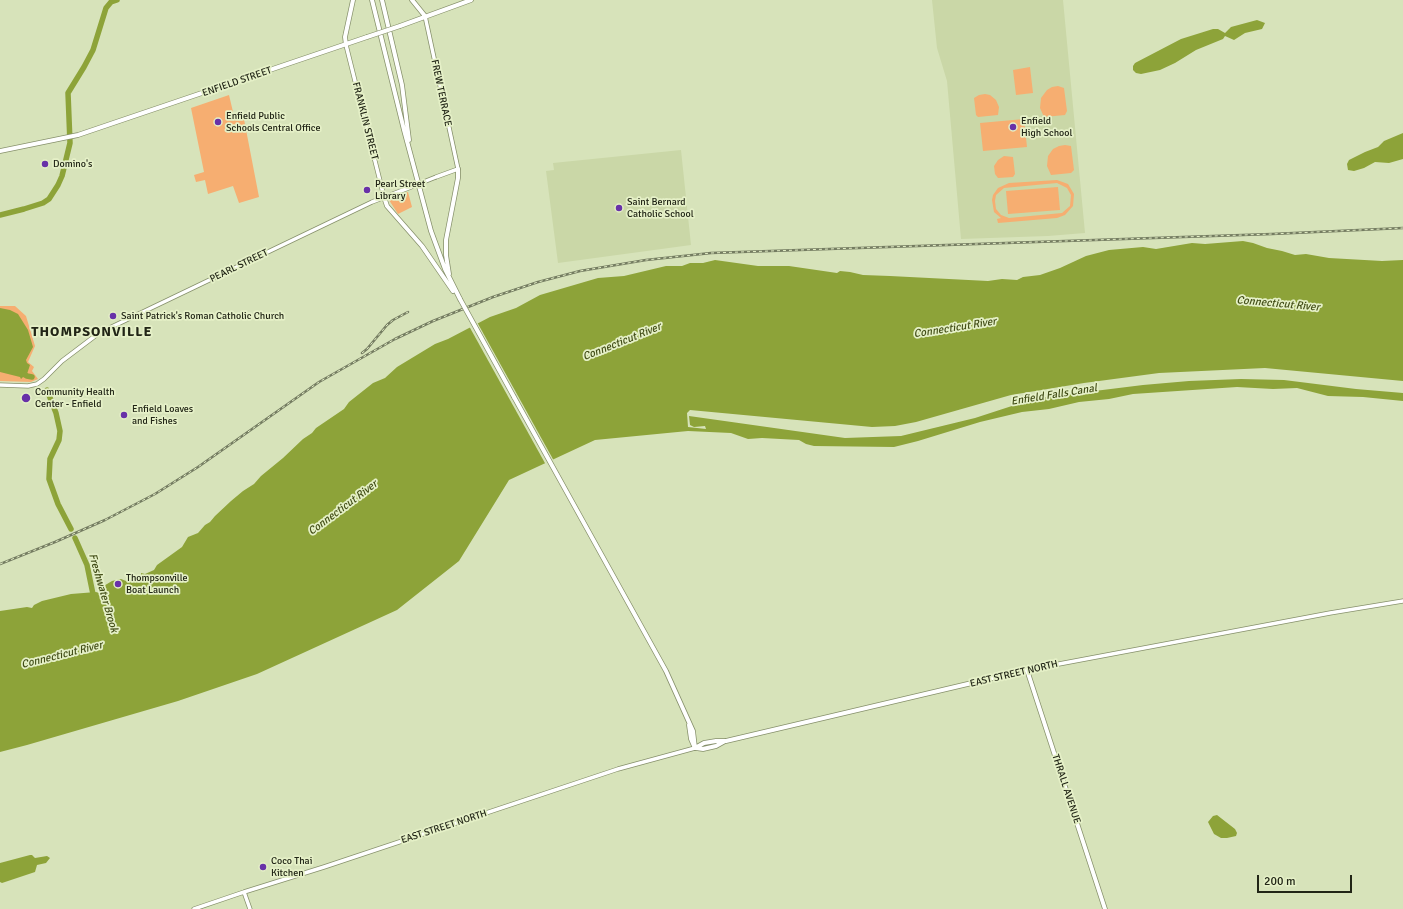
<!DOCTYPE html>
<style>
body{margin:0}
#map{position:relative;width:1403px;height:909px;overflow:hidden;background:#d7e3ba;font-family:Signika,sans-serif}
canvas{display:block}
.scale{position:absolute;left:1257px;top:875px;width:95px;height:18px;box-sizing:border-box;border:2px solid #212516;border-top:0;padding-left:5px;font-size:12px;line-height:14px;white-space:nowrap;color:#212516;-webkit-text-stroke:3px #e5f0c7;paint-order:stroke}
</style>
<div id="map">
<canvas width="1403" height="909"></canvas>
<div class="scale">200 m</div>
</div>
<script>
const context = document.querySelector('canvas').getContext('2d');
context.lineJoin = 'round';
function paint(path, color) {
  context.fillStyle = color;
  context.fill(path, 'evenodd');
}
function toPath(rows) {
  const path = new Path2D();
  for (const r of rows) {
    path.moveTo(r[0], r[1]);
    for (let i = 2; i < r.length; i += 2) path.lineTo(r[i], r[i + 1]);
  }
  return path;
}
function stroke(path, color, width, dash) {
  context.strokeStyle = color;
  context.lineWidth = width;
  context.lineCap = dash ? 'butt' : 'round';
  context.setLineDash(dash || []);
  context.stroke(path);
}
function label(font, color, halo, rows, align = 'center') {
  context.font = font + ' Signika,sans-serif';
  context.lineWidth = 3.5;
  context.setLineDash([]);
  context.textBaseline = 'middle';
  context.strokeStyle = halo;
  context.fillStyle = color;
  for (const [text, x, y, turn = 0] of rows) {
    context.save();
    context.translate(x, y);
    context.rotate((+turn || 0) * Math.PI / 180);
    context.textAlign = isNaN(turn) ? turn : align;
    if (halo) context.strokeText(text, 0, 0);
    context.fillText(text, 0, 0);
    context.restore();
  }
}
const built = toPath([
 [932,0,1063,0,1085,233,1048,236,961,239,947,81,937,48],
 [681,150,691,245,558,263,546,171,554,170,553,163]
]);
const green = toPath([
 [1030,67,1033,93,1016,95,1013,70],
 [1058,86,1064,88,1067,111,1065,115,1044,117,1040,108,1041,98,1047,90,1052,87],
 [985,94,990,95,996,100,999,107,998,115,978,117,976,115,974,98,979,95],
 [229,95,234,116,243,114,259,197,239,203,233,186,208,194,205,180,196,182,194,175,204,172,191,108],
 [1024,119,1027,147,983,151,980,123],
 [1065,145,1071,146,1074,170,1071,173,1051,175,1047,166,1048,156,1053,149,1059,146],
 [1004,156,1013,157,1015,174,1013,177,998,178,995,174,994,166,998,160],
 [1057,180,1068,184,1074,194,1073,206,1065,215,1057,218,998,223,997,219,1001,218,994,212,992,200,993,195,998,188,1009,183],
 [1057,183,1067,188,1071,195,1070,206,1062,213,1009,218,1001,215,996,209,995,201,996,195,1004,188],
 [1058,187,1060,210,1008,214,1006,191],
 [408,192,412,207,398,214,389,200],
 [0,306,15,306,26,316,35,346,28,362,34,367,32,371,38,379,31,382,0,381]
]);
const water = toPath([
 [1257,20,1265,23,1262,29,1245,33,1234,40,1225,36,1223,39,1196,50,1175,63,1160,70,1141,74,1136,73,1133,70,1133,66,1135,63,1181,39,1213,29,1218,29,1225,33,1231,27],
 [1403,133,1403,159,1389,163,1375,162,1364,168,1354,171,1348,170,1347,164,1349,160,1365,152,1378,147,1384,141],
 [1243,241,1253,243,1267,248,1282,251,1295,255,1306,254,1329,258,1382,261,1403,260,1403,381,1265,368,1159,373,1084,383,1011,395,916,422,895,426,872,427,690,410,687,413,688,427,706,429,705,426,694,427,690,425,689,416,845,438,901,436,975,418,1018,404,1046,397,1143,385,1189,381,1241,379,1284,380,1356,389,1403,393,1403,401,1363,397,1328,396,1297,388,1273,389,1237,387,1133,394,1109,399,1079,402,1049,409,1022,412,980,422,918,441,894,447,814,446,806,444,799,440,762,438,748,439,731,433,688,431,595,440,509,480,459,561,397,610,257,674,178,701,27,745,0,752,0,611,27,607,32,608,34,605,42,601,71,594,96,592,99,593,102,591,102,587,112,581,121,579,126,581,130,580,141,576,141,573,145,574,154,570,157,565,182,547,188,537,198,533,205,525,210,522,215,516,231,501,243,491,254,484,261,476,283,458,303,439,312,433,316,428,344,409,349,402,373,383,385,378,397,367,435,344,448,339,490,317,516,308,540,295,598,278,624,276,666,266,682,266,690,263,703,263,715,260,758,266,789,266,837,273,840,271,850,272,863,275,890,276,988,281,1002,279,1017,280,1023,277,1040,275,1060,268,1086,256,1109,250,1143,247,1156,249,1192,243,1205,244],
 [0,308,10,310,18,314,28,330,33,347,26,360,27,363,30,365,26,377,24,376,21,379,20,377,0,372],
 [1217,815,1235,829,1237,833,1236,836,1227,838,1221,838,1214,834,1208,822,1213,816],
 [30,855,32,855,35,858,47,856,50,858,46,863,37,865,35,872,2,883,0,882,0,863]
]);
const pier = toPath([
 [477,322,554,461,546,465,469,326]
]);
const river = toPath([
 [0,215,24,209,43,203,49,199,58,185,62,176,70,143,68,93,84,67,93,50,106,8,111,2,117,0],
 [20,372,27,376,32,377],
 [47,390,56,413,60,431,59,440,50,459,49,479,58,504,71,529],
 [75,538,87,565,94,599]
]);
const secondary = toPath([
 [425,16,458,169,436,177],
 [346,45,384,197],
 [0,385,28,386,37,384,44,379,62,361,99,333,372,202,411,187],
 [1027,670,1330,613,1403,601],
 [244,892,250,909],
 [194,909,244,892,324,867,618,769,695,748]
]);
const primary = toPath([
 [372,0,404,130,431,231,445,269,460,299],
 [382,0,402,85,409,140],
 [412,0,425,16],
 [400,26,471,0],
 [346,45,345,37,353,0],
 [0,151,78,135,367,37],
 [384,197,387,206,422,246,453,291],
 [449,274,446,255,446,240,458,178,458,169],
 [514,397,666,671,693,731,695,748],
 [689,725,691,739,694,746],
 [695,748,704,743,716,741,726,741,1027,670,1105,909],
 [696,748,703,749,716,746,725,741]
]);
const rail = toPath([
 [362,353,367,349,387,325,393,320,408,312],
 [0,564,55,542,105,520,155,494,198,467,319,382,395,339,433,321,493,297,538,282,580,271,646,260,711,253,1272,234,1403,228]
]);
const secondaryBridge = toPath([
 [411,187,436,177]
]);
const primaryBridge = toPath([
 [367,37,400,26],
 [460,299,514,397]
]);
const markers = [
 [218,122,4,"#6831a8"],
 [1013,127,4,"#6831a8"],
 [45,164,4,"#6831a8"],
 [367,190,4,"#6831a8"],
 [619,208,4,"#6831a8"],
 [113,316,4,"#6831a8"],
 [26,398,5,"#6831a8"],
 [124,415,4,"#6831a8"],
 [118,584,4,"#6831a8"],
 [263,867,4,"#6831a8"]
];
const streetNames = [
 ["ENFIELD STREET",237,82,-19],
 ["FREW TERRACE",441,93,78],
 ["FRANKLIN STREET",365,121,76],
 ["PEARL STREET",239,266,-26],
 ["EAST STREET NORTH",1014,674,-13],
 ["THRALL AVENUE",1066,789,72],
 ["EAST STREET NORTH",444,827,-18]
];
const poiNames = [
 ["Enfield Public",226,116],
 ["Schools Central Office",226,128],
 ["Enfield",1021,121],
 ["High School",1021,133],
 ["Domino's",53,164],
 ["Pearl Street",375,184],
 ["Library",375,196],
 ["Saint Bernard",627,202],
 ["Catholic School",627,214],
 ["Saint Patrick's Roman Catholic Church",121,316],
 ["Community Health",35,392],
 ["Center - Enfield",35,404],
 ["Enfield Loaves",132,409],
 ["and Fishes",132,421],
 ["Thompsonville",126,578],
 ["Boat Launch",126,590],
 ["Coco Thai",271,861],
 ["Kitchen",271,873]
];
const waterNames = [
 ["Connecticut River",1278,304,5],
 ["Connecticut River",955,328,-9],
 ["Connecticut River",622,342,-22],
 ["Enfield Falls Canal",1054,395,-9],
 ["Connecticut River",343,508,-37],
 ["Freshwater Brook",103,593,74],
 ["Connecticut River",62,655,-14]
];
const districtNames = [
 ["THOMPSONVILLE",92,332]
];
paint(built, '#cad7a7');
paint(green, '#f6ae71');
paint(water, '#8da339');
paint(pier, '#d7e3ba');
stroke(river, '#8da339', 5.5);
stroke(secondary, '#86906b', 5);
stroke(primary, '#86906b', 5.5);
stroke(secondary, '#fff', 3.5);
stroke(primary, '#fff', 4);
stroke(rail, '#747c61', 2.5);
stroke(rail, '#e5f0c7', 1, [3]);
stroke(secondaryBridge, '#86906b', 5, []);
stroke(primaryBridge, '#86906b', 5.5, []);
stroke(secondaryBridge, '#fff', 3.5);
stroke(primaryBridge, '#fff', 4);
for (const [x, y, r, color] of markers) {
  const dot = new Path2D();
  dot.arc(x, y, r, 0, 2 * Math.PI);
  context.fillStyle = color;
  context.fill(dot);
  stroke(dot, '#e5f0c7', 1.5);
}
label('10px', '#212516', '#e5f0c7', streetNames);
label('10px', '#212516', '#e5f0c7', poiNames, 'left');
label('italic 11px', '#424d17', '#e5f0c7', waterNames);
context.letterSpacing = '1px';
label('bold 14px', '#212516', '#e5f0c7', districtNames);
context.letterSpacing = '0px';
</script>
